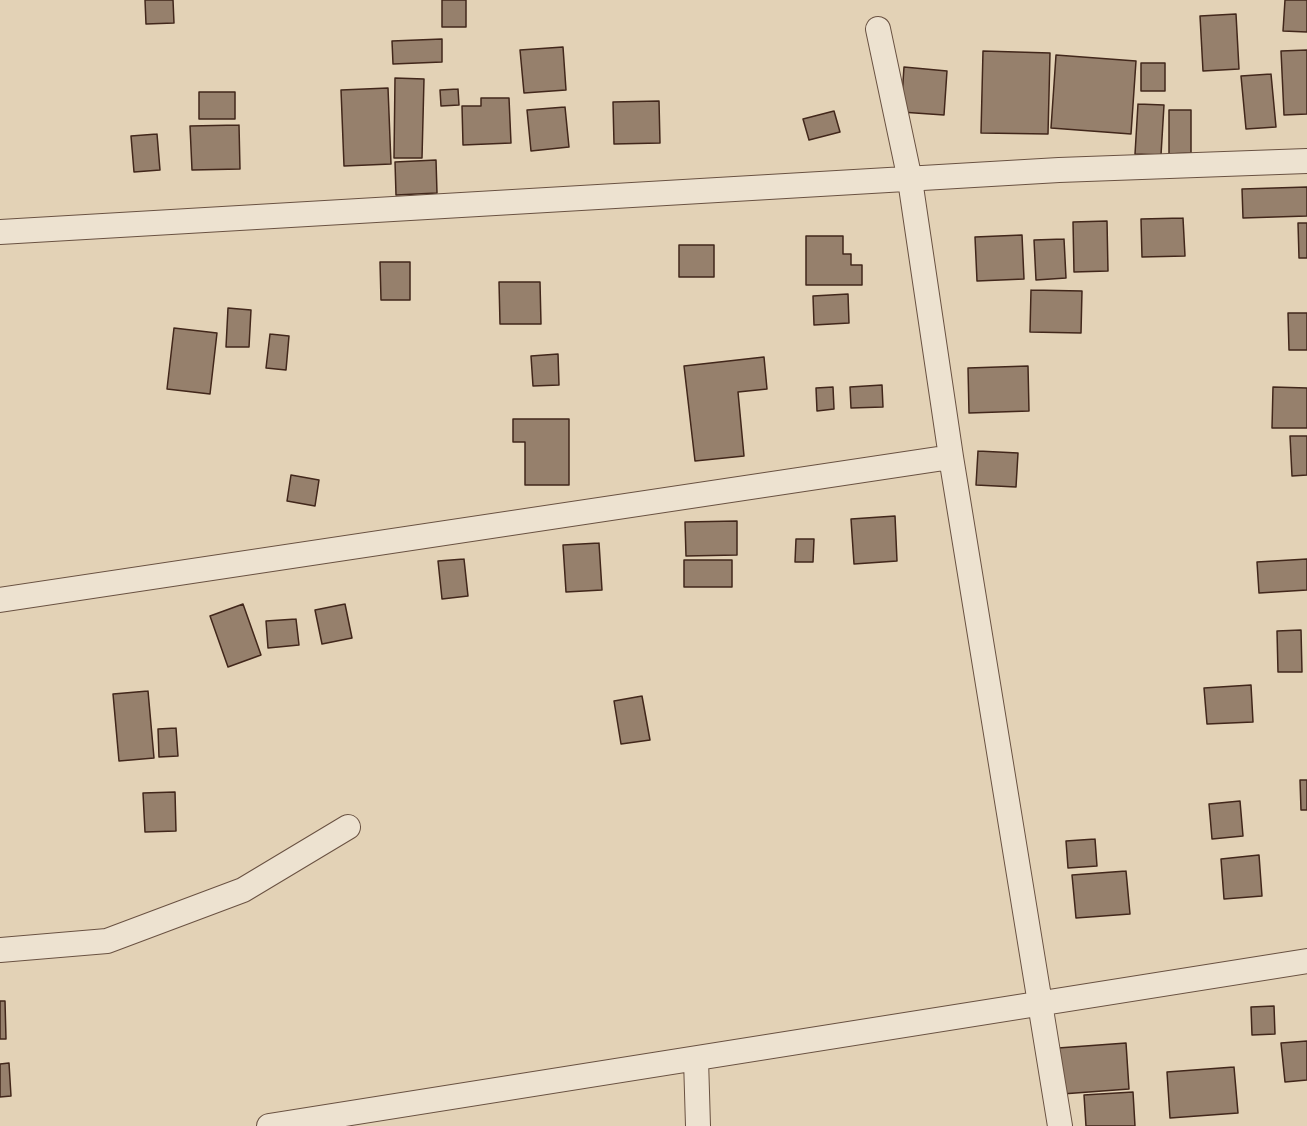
<!DOCTYPE html>
<style>
body{margin:0}
canvas{display:block;background:#e3d2b6}
</style>
<canvas width="1307" height="1126"></canvas>
<script>
const context = document.querySelector('canvas').getContext('2d');
context.lineJoin = 'round';
function paint(path, color) {
  context.fillStyle = color;
  context.fill(path, 'evenodd');
}
function toPath(rows) {
  const path = new Path2D();
  for (const r of rows) {
    path.moveTo(r[0], r[1]);
    for (let i = 2; i < r.length; i += 2) path.lineTo(r[i], r[i + 1]);
  }
  return path;
}
function stroke(path, color, width, dash) {
  context.strokeStyle = color;
  context.lineWidth = width;
  context.lineCap = dash ? 'butt' : 'round';
  context.setLineDash(dash || []);
  context.stroke(path);
}
const building = toPath([
 [145,0,173,0,174,23,146,24,145,0],
 [442,0,466,0,466,27,442,27,442,0],
 [1285,0,1307,0,1307,32,1283,31,1285,0],
 [1236,14,1239,69,1203,71,1200,16,1236,14],
 [442,39,442,62,393,64,392,41,442,39],
 [563,47,566,90,524,93,520,50,563,47],
 [1307,50,1307,114,1284,115,1281,51,1307,50],
 [983,51,1050,53,1048,134,981,133,983,51],
 [1056,55,1136,61,1131,134,1051,128,1056,55],
 [1141,63,1165,63,1165,91,1141,91,1141,63],
 [904,67,947,71,944,115,901,112,904,67],
 [1271,74,1276,127,1246,129,1241,76,1271,74],
 [395,78,424,79,422,158,394,158,395,78],
 [388,88,391,164,344,166,341,90,388,88],
 [458,89,459,105,441,106,440,90,458,89],
 [199,92,235,92,235,119,199,119,199,92],
 [481,98,509,98,511,143,463,145,462,106,481,106,481,98],
 [659,101,660,143,614,144,613,102,659,101],
 [1138,104,1164,105,1161,155,1135,154,1138,104],
 [565,107,569,147,531,151,527,110,565,107],
 [1169,110,1191,110,1191,153,1169,154,1169,110],
 [834,111,840,132,809,140,803,119,834,111],
 [239,125,240,169,192,170,190,126,239,125],
 [157,134,160,170,134,172,131,136,157,134],
 [436,160,437,193,396,195,395,162,436,160],
 [1307,187,1307,216,1243,218,1242,189,1307,187],
 [1183,218,1185,256,1142,257,1141,219,1183,218],
 [1107,221,1108,271,1074,272,1073,222,1107,221],
 [1298,223,1307,223,1307,258,1299,258,1298,223],
 [1022,235,1024,279,977,281,975,237,1022,235],
 [806,236,843,236,843,254,851,254,851,265,862,265,862,285,806,285,806,236],
 [1064,239,1066,278,1036,280,1034,240,1064,239],
 [679,245,714,245,714,277,679,277,679,245],
 [380,262,410,262,410,300,381,300,380,262],
 [499,282,540,282,541,324,500,324,499,282],
 [1031,290,1082,291,1081,333,1030,332,1031,290],
 [848,294,849,323,814,325,813,296,848,294],
 [228,308,251,310,249,347,226,347,228,308],
 [1288,313,1307,313,1307,350,1289,350,1288,313],
 [174,328,217,333,210,394,167,389,174,328],
 [270,334,289,336,286,370,266,368,270,334],
 [558,354,559,385,533,386,531,356,558,354],
 [764,357,767,389,738,392,744,456,695,461,684,366,764,357],
 [1028,366,1029,411,969,413,968,368,1028,366],
 [882,385,883,407,851,408,850,387,882,385],
 [833,387,834,409,817,411,816,388,833,387],
 [1273,387,1307,388,1307,428,1272,428,1273,387],
 [513,419,569,419,569,485,525,485,525,442,513,442,513,419],
 [1290,436,1307,436,1307,475,1292,476,1290,436],
 [978,451,1018,453,1016,487,976,485,978,451],
 [291,475,319,480,315,506,287,501,291,475],
 [895,516,897,561,854,564,851,519,895,516],
 [737,521,737,555,686,556,685,522,737,521],
 [796,539,814,539,813,562,795,562,796,539],
 [599,543,602,590,566,592,563,545,599,543],
 [464,559,468,596,442,599,438,561,464,559],
 [1307,559,1307,590,1259,593,1257,562,1307,559],
 [684,560,732,560,732,587,684,587,684,560],
 [243,604,261,655,228,667,210,616,243,604],
 [345,604,352,638,322,644,315,610,345,604],
 [296,619,299,645,268,648,266,621,296,619],
 [1301,630,1302,672,1278,672,1277,631,1301,630],
 [1251,685,1253,722,1207,724,1204,688,1251,685],
 [148,691,154,758,119,761,113,694,148,691],
 [642,696,650,740,621,744,614,701,642,696],
 [176,728,178,756,159,757,158,729,176,728],
 [1300,780,1307,780,1307,810,1301,810,1300,780],
 [175,792,176,831,145,832,143,793,175,792],
 [1240,801,1243,836,1212,839,1209,804,1240,801],
 [1095,839,1097,866,1068,868,1066,841,1095,839],
 [1259,855,1262,896,1224,899,1221,859,1259,855],
 [1126,871,1130,914,1076,918,1072,875,1126,871],
 [0,1001,5,1001,6,1039,0,1039,0,1001],
 [1274,1006,1275,1034,1252,1035,1251,1007,1274,1006],
 [1307,1041,1307,1080,1285,1082,1281,1043,1307,1041],
 [1126,1043,1129,1089,1062,1094,1058,1048,1126,1043],
 [9,1063,11,1096,0,1097,0,1064,9,1063],
 [1234,1067,1238,1113,1170,1118,1167,1072,1234,1067],
 [1133,1092,1135,1126,1086,1126,1084,1095,1133,1092]
]);
const minor = toPath([
 [878,29,910,180,951,457,1060,1126],
 [0,232,1059,170,1307,161],
 [0,600,951,457],
 [0,950,107,941,243,890,348,827],
 [696,1059,698,1126],
 [269,1126,1307,961]
]);
paint(building, '#96806c');
stroke(building, '#42271b', 1.5);
stroke(minor, '#6a5242', 26);
stroke(minor, '#ede2d0', 24);
</script>
